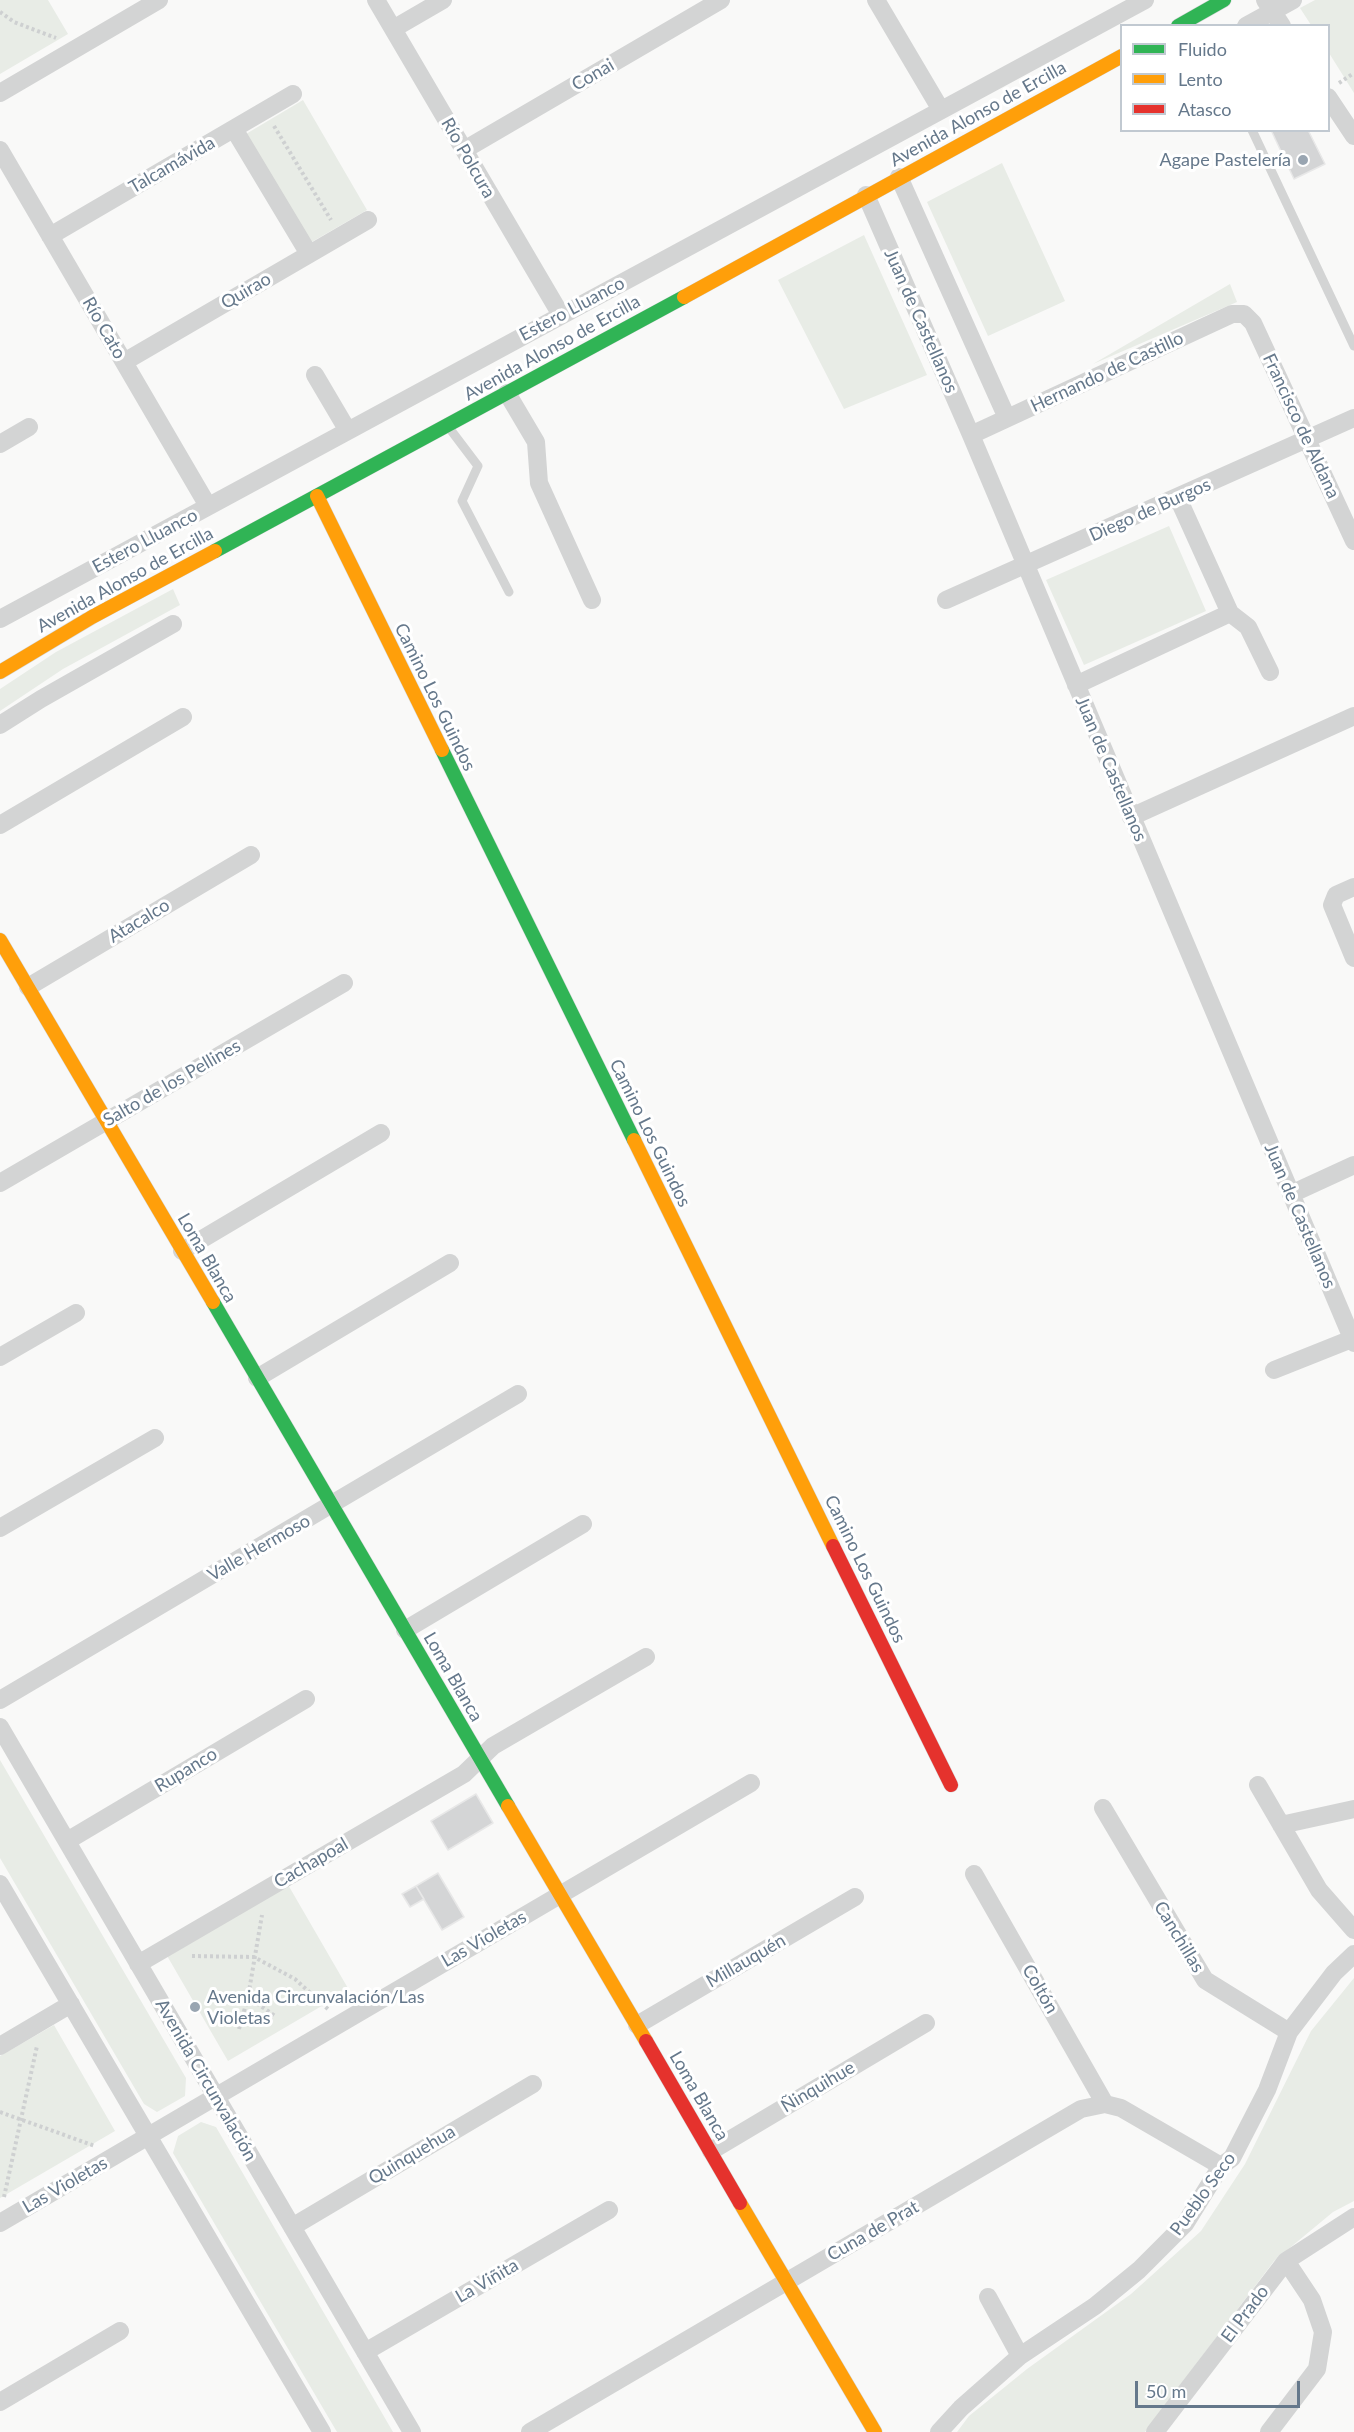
<!DOCTYPE html>
<meta charset="utf-8">
<style>
body{margin:0}
#map{position:relative;width:1354px;height:2432px;overflow:hidden;background:#f9f9f8;font-family:Lato,sans-serif}
canvas{display:block}
.legend{position:absolute;left:1120px;top:24px;width:210px;height:108px;box-sizing:border-box;background:#fff;border:2px solid #c1c9d1;margin:0;padding:8px 10px;list-style:none;font-size:18px;color:#65788b}
.legend li{display:flex;align-items:center;gap:12px;height:30px}
.legend b{width:30px;border:2px solid #c1c9d1}
.scale{position:absolute;left:1135px;top:2381px;width:165px;height:27px;box-sizing:border-box;border:3px solid #65788b;border-top:0;padding-left:8px;font-size:18px;line-height:21px;white-space:nowrap;color:#65788b;-webkit-text-stroke:4px #fff;paint-order:stroke}
</style>
<div id="map">
<canvas width="1354" height="2432"></canvas>
<ul class="legend">
<li><b style="height:8px;background:#30b455"></b>Fluido</li>
<li><b style="height:8px;background:#ff9f0a"></b>Lento</li>
<li><b style="height:8px;background:#e5322d"></b>Atasco</li>
</ul>
<div class="scale">50 m</div>
</div>
<script>
const context = document.querySelector('canvas').getContext('2d');
context.lineJoin = 'round';
function paint(path, color) {
  context.fillStyle = color;
  context.fill(path, 'evenodd');
}
function toPath(rows) {
  const path = new Path2D();
  for (const r of rows) {
    path.moveTo(r[0], r[1]);
    for (let i = 2; i < r.length; i += 2) path.lineTo(r[i], r[i + 1]);
  }
  return path;
}
function stroke(path, color, width, dash) {
  context.strokeStyle = color;
  context.lineWidth = width;
  context.lineCap = dash ? 'butt' : 'round';
  context.setLineDash(dash || []);
  context.stroke(path);
}
function label(font, color, halo, rows, align = 'center') {
  context.font = font + ' Lato,sans-serif';
  context.lineWidth = 6;
  context.setLineDash([]);
  context.textBaseline = 'middle';
  context.strokeStyle = halo;
  context.fillStyle = color;
  for (const [text, x, y, turn = 0] of rows) {
    context.save();
    context.translate(x, y);
    context.rotate((+turn || 0) * Math.PI / 180);
    context.textAlign = isNaN(turn) ? turn : align;
    if (halo) context.strokeText(text, 0, 0);
    context.fillText(text, 0, 0);
    context.restore();
  }
}
const green = toPath([
 [0,0,48,0,68,34,0,74],
 [1315,0,1354,0,1354,93,1329,53,1328,26,1311,25,1300,8],
 [303,100,367,210,310,243,246,134],
 [1002,163,1065,301,988,336,927,202],
 [864,235,927,375,844,409,778,280],
 [1230,284,1237,302,1093,364],
 [1169,526,1206,611,1084,665,1046,580],
 [173,589,180,605,63,669,0,711,0,689,56,652],
 [0,1760,186,2078,185,2096,157,2112,144,2104,0,1858],
 [287,1883,349,1990,228,2061,166,1954],
 [1354,1978,1354,2201,1333,2212,1274,2261,1145,2432,957,2432,969,2416,1027,2369,1131,2294,1201,2231,1245,2164,1311,2031],
 [54,2025,115,2131,0,2198,0,2056],
 [201,2122,216,2127,393,2432,337,2432,173,2153,178,2136]
]);
const building = toPath([
 [1271,130,1308,130,1325,164,1294,179,1271,130],
 [476,1794,493,1823,448,1850,431,1821,476,1794],
 [438,1873,464,1917,442,1930,416,1886,438,1873],
 [416,1886,424,1899,410,1907,402,1894,416,1886]
]);
const path = toPath([
 [0,12,14,22,56,38],
 [1339,83,1354,73],
 [274,126,331,220],
 [192,1956,254,1957,295,1979,329,2010],
 [217,1999,248,1997,275,2016],
 [239,2029,248,1997,262,1915],
 [0,2112,95,2146],
 [4,2197,37,2046]
]);
const lane = toPath([
 [1252,130,1354,346],
 [450,429,478,466,462,501,509,592]
]);
const street = toPath([
 [376,0,561,315],
 [876,0,941,110],
 [1265,0,1282,26],
 [1246,26,1293,0],
 [393,29,443,0],
 [0,93,159,0],
 [1328,97,1354,136],
 [234,129,309,254],
 [0,150,208,506],
 [464,150,721,0],
 [899,177,1007,418],
 [866,195,971,435,1354,1343],
 [50,236,293,94],
 [124,362,368,220],
 [315,375,348,431],
 [507,393,536,442,539,483,592,600],
 [971,435,1232,314,1244,314,1253,323,1354,541],
 [0,444,29,427],
 [946,600,1354,418],
 [1230,613,1248,627,1270,672],
 [0,619,1145,0],
 [1076,685,1230,613,1178,498],
 [0,725,41,699,173,624],
 [1131,817,1354,716],
 [0,825,183,717],
 [1354,887,1336,895,1332,905,1354,958],
 [28,987,251,855],
 [0,1183,344,983],
 [1291,1194,1354,1165],
 [182,1251,381,1133],
 [0,1357,76,1313],
 [1274,1370,1354,1338],
 [257,1378,450,1263],
 [0,1528,155,1438],
 [405,1630,583,1524],
 [0,1700,518,1394],
 [0,1727,412,2432],
 [1258,1785,1319,1890,1354,1930],
 [1103,1808,1205,1980,1289,2032],
 [1281,1825,1354,1809],
 [67,1841,306,1699],
 [974,1874,1105,2104],
 [0,1884,322,2432],
 [138,1964,464,1774,493,1746,646,1657],
 [637,2025,855,1897],
 [0,2046,71,2004],
 [711,2151,926,2023],
 [0,2223,751,1783],
 [292,2227,533,2084],
 [988,2297,1020,2356],
 [365,2352,609,2210],
 [0,2402,120,2331],
 [530,2432,1081,2109,1105,2104,1121,2108,1221,2166],
 [939,2432,961,2408,1020,2356,1095,2306,1139,2270,1185,2224,1221,2166,1232,2158,1267,2090,1289,2032,1334,1973,1354,1954],
 [1155,2432,1286,2261,1354,2217],
 [1269,2432,1317,2369,1323,2332,1312,2300,1286,2261]
]);
const fast = toPath([
 [1178,26,1224,0],
 [215,551,684,297],
 [442,750,634,1140],
 [213,1302,508,1806]
]);
const slow = toPath([
 [684,297,1122,56],
 [317,496,442,750],
 [0,672,92,617,215,551],
 [0,940,213,1302],
 [634,1140,833,1546],
 [508,1806,646,2041],
 [740,2203,875,2432]
]);
const jam = toPath([
 [833,1546,951,1785],
 [646,2041,740,2203]
]);
const markers = [
 [1303,160,6,"#99a5b1"],
 [195,2007,6,"#99a5b1"]
];
const streetNames = [
 ["Conai",593,75,-30],
 ["Avenida Alonso de Ercilla",978,114,-29],
 ["Río Polcura",468,158,60],
 ["Talcamávida",172,165,-30],
 ["Quirao",246,291,-30],
 ["Estero Lluanco",572,309,-28],
 ["Juan de Castellanos",921,321,66],
 ["Río Cato",104,328,60],
 ["Avenida Alonso de Ercilla",552,348,-29],
 ["Hernando de Castillo",1107,372,-25],
 ["Francisco de Aldana",1301,426,65],
 ["Diego de Burgos",1150,510,-24],
 ["Estero Lluanco",145,541,-28],
 ["Avenida Alonso de Ercilla",125,580,-29],
 ["Camino Los Guindos",435,697,64],
 ["Juan de Castellanos",1111,769,67],
 ["Atacalco",139,921,-31],
 ["Salto de los Pellines",172,1083,-30],
 ["Camino Los Guindos",650,1133,64],
 ["Juan de Castellanos",1300,1216,67],
 ["Loma Blanca",207,1258,60],
 ["Valle Hermoso",259,1548,-30],
 ["Camino Los Guindos",865,1569,64],
 ["Loma Blanca",453,1677,60],
 ["Rupanco",186,1770,-31],
 ["Cachapoal",311,1863,-30],
 ["Canchillas",1179,1937,59],
 ["Las Violetas",484,1939,-30],
 ["Millauquén",746,1961,-30],
 ["Coltón",1040,1989,60],
 ["Avenida Circunvalación",206,2080,60],
 ["Ñinquihue",818,2087,-31],
 ["Loma Blanca",699,2096,60],
 ["Quinquehua",412,2155,-31],
 ["Las Violetas",65,2185,-30],
 ["Pueblo Seco",1203,2194,-54],
 ["Cuna de Prat",873,2231,-30],
 ["La Viñita",487,2281,-30],
 ["El Prado",1245,2314,-53]
];
const poiNames = [
 ["Agape Pastelería",1291,160],
 ["Avenida Circunvalación/Las",207,1997,"left"],
 ["Violetas",207,2018,"left"]
];
paint(green, '#e8ece6');
paint(building, '#d4d5d6');
stroke(building, '#e8e8e8', 1.5);
stroke(fast, '#d4d6d7', 15);
stroke(slow, '#d4d6d7', 15);
stroke(jam, '#d4d6d7', 15);
stroke(path, '#ced0d1', 4, [3, 3]);
stroke(lane, '#d3d4d4', 9);
stroke(street, '#d3d4d4', 18);
stroke(fast, '#30b455', 14);
stroke(slow, '#ff9f0a', 14);
stroke(jam, '#e5322d', 14);
for (const [x, y, r, color] of markers) {
  const dot = new Path2D();
  dot.arc(x, y, r, 0, 2 * Math.PI);
  context.fillStyle = color;
  context.fill(dot);
  stroke(dot, '#fff', 2);
}
label('18px', '#65788b', '#fff', streetNames);
label('18px', '#65788b', '#fff', poiNames, 'right');
</script>
